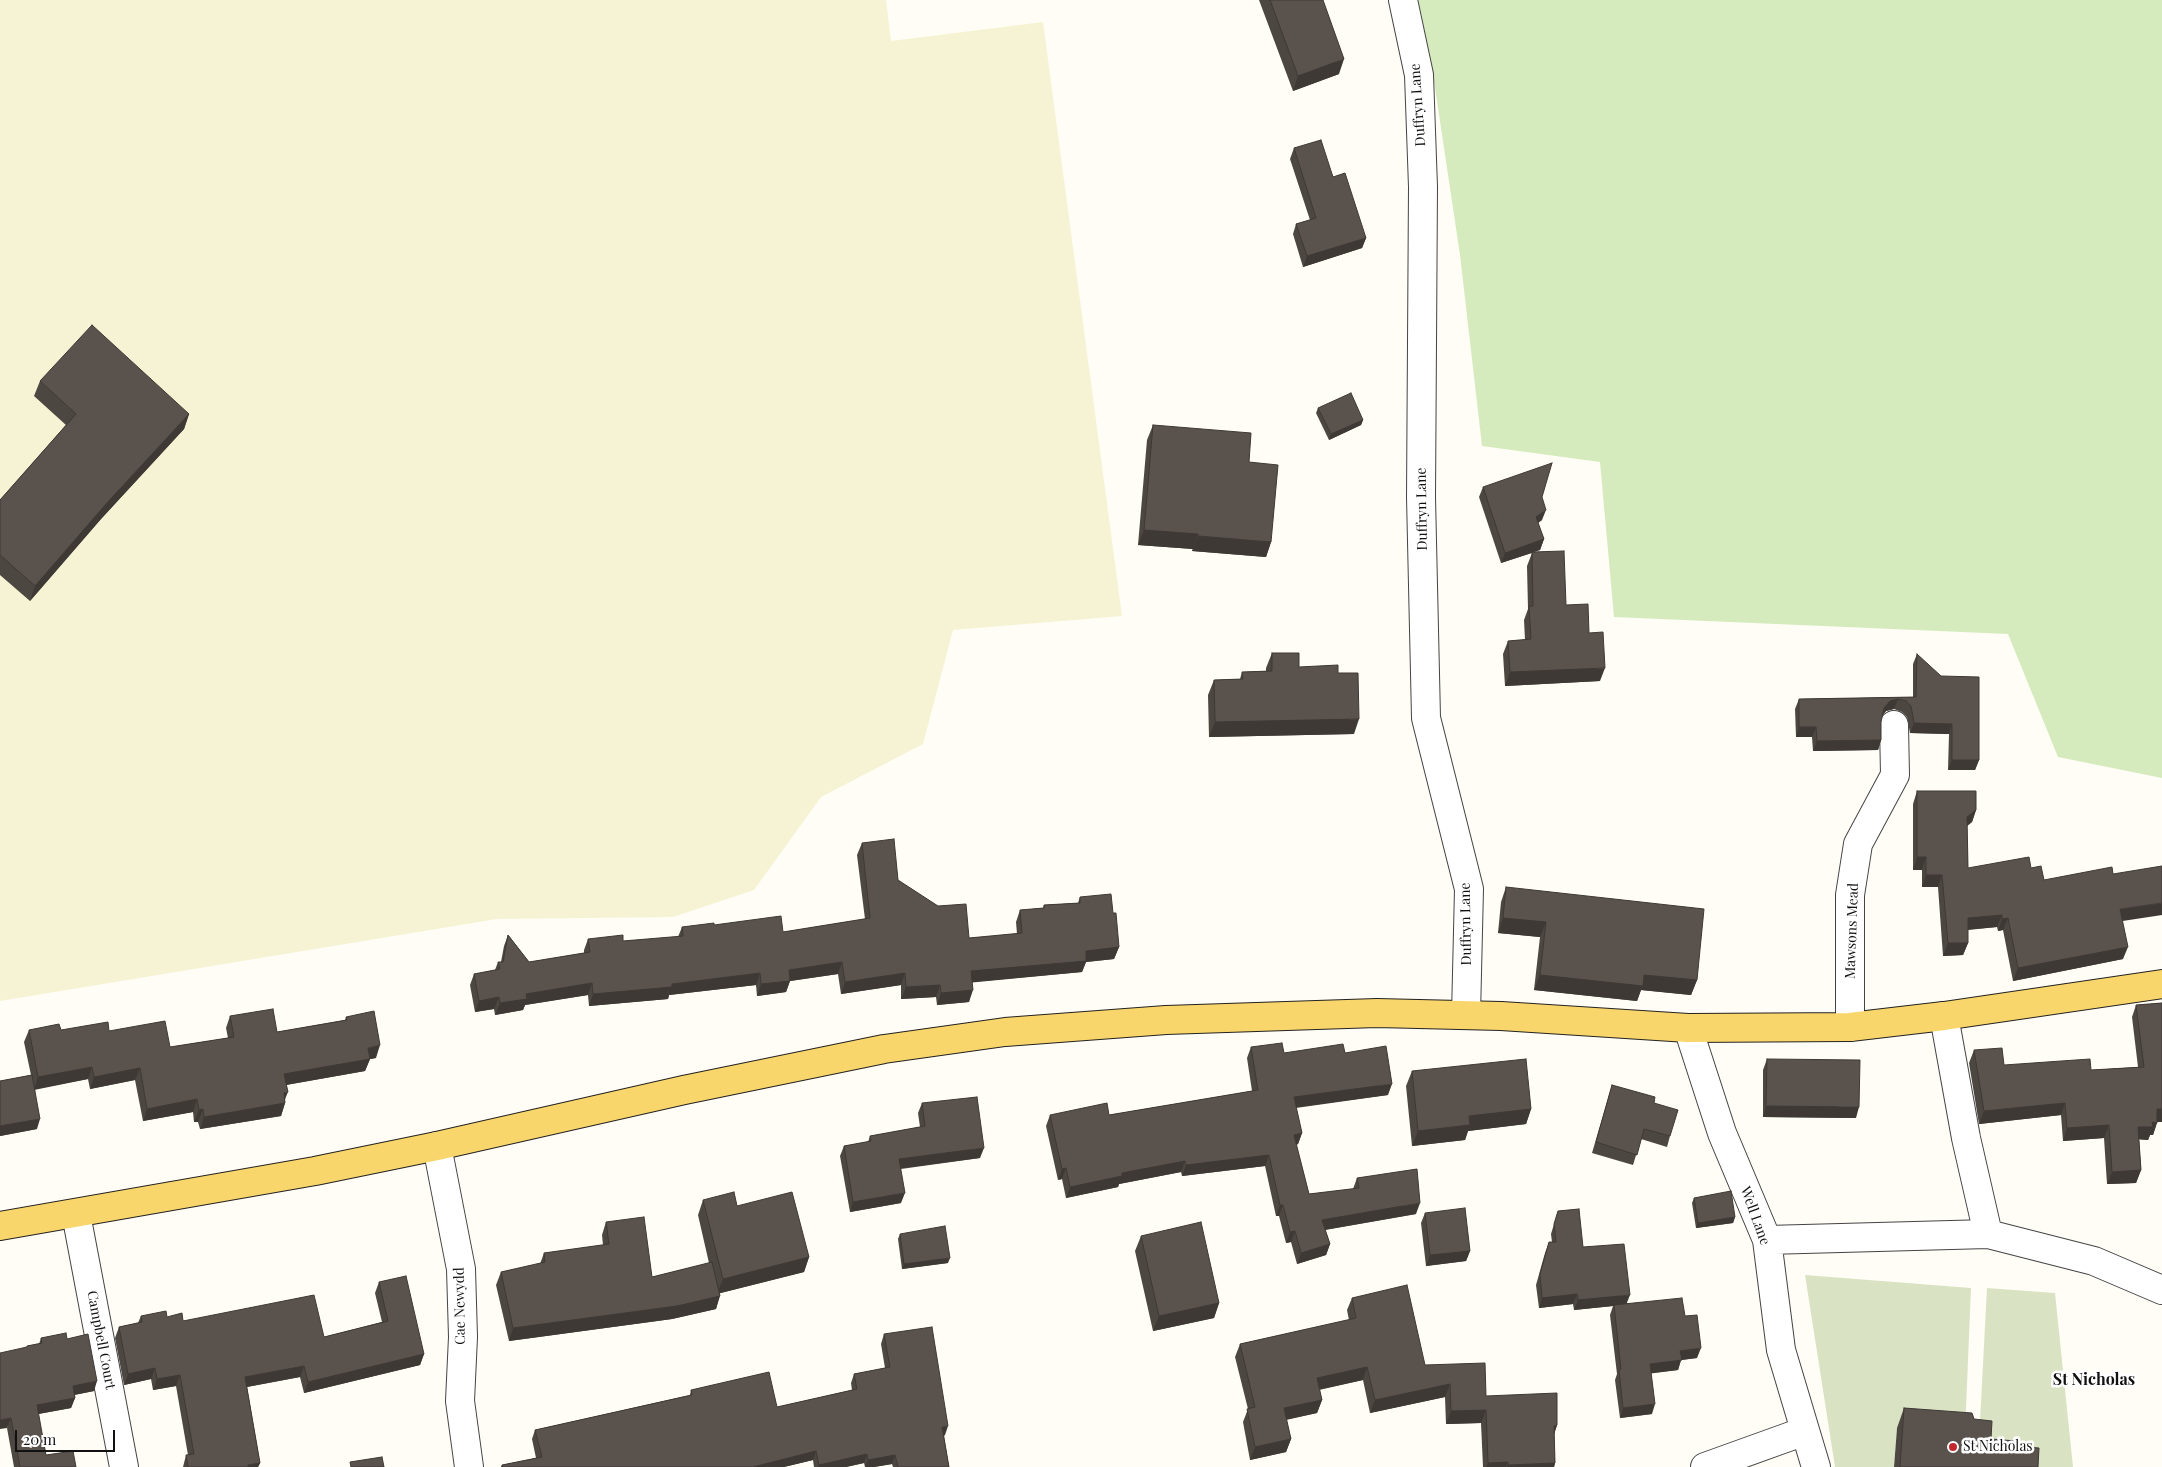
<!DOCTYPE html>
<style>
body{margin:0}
#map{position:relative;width:2162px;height:1467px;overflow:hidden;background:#fffdf5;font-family:"Playfair Display",serif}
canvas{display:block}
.scale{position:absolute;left:15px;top:1430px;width:100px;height:22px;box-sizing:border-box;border:2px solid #111;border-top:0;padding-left:6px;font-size:15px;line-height:18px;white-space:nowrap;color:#111;-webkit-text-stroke:4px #fff;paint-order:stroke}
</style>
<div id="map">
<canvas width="2162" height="1467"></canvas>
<div class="scale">20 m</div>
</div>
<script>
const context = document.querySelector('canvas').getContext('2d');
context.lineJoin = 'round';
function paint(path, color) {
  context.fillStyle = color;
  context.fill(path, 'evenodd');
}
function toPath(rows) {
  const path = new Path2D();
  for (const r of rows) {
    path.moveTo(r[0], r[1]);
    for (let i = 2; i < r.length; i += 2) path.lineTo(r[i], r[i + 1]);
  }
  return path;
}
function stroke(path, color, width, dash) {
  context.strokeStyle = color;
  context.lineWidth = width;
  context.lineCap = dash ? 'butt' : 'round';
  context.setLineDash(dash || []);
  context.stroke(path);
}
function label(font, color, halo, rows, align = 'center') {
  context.font = font + ' "Playfair Display",serif';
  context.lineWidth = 5;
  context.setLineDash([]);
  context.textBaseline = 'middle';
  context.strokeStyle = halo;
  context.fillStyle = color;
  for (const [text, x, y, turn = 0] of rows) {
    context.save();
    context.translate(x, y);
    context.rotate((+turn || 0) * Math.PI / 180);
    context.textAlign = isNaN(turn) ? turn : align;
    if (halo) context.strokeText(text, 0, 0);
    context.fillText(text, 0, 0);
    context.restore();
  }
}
const farmland = toPath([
 [0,0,886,0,891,41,1043,22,1122,616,953,630,923,744,821,797,754,890,673,917,497,919,0,1001]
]);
const green = toPath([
 [1418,0,2162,0,2162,778,2058,757,2008,634,1614,617,1600,462,1482,446,1460,255,1431,61]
]);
const cemetery = toPath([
 [1805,1275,1971,1288,1965,1433,1897,1428,1894,1467,1835,1467],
 [1987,1288,2055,1293,2073,1467,2032,1467,1979,1440]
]);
const street = toPath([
 [1403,0,1419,75,1423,187,1421,497,1426,718,1469,889,1466,1015],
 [1944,1016,1966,1138,1988,1234],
 [1850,1027,1850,895,1858,844,1895,775,1894,725],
 [1688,1028,1722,1133,1767,1240,1781,1350,1816,1467],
 [437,1146,461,1269,463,1337,460,1401,469,1467],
 [76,1214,124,1467],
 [1767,1240,1988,1234,2094,1261,2162,1290],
 [1705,1467,1805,1431]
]);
const primary = toPath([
 [0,1226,315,1171,437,1146,684,1090,884,1049,1005,1032,1166,1020,1377,1013,1501,1016,1688,1028,1850,1027,1944,1016,2162,984]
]);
const wall = toPath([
 [1259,0,1323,0,1339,74,1293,91],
 [1294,148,1333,177,1366,238,1362,248,1303,267,1293,234,1296,224,1310,220,1290,159],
 [40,381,189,414,184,429,101,519,30,601,0,575,0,500,66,425,34,396],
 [1318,408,1363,420,1361,425,1329,440,1316,413],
 [1153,425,1249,462,1271,542,1266,557,1192,551,1193,549,1138,545,1147,440],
 [1483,487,1542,497,1542,520,1538,523,1544,539,1540,550,1532,552,1566,605,1589,633,1600,681,1505,686,1503,654,1508,641,1525,640,1524,620,1528,609,1527,566,1532,553,1501,563,1479,497],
 [1272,653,1299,667,1338,673,1354,734,1209,737,1208,695,1214,680,1240,679,1242,672,1266,671,1266,668],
 [1917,654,1979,760,1975,770,1948,770,1949,734,1910,733,1907,717,1902,712,1894,709,1886,711,1882,716,1881,722,1881,740,1878,750,1813,751,1812,737,1796,737,1795,709,1799,699,1913,697,1913,664],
 [1917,791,1976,810,1972,822,1967,826,1968,868,2031,868,2044,880,2122,921,2123,959,2013,981,2003,930,1998,931,1997,927,1968,930,1968,943,1963,955,1943,956,1938,887,1922,887,1922,870,1913,870,1913,804],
 [862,843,898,880,969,938,1017,934,1016,922,1020,910,1043,908,1044,905,1078,903,1080,897,1119,947,1114,959,1086,962,1082,972,972,982,969,1002,937,1005,936,997,901,999,901,985,841,994,838,974,790,981,786,992,757,996,756,985,669,995,668,999,589,1006,588,995,525,1005,523,1010,495,1015,494,1009,475,1012,470,985,474,974,495,970,498,962,501,962,504,946,508,935,529,962,584,953,584,950,588,939,623,941,678,937,682,927,714,925,783,932,865,919,857,855],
 [1506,887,1697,980,1691,995,1641,990,1637,1001,1534,990,1540,937,1498,933,1501,902],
 [2162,1003,2162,1122,2157,1122,2153,1135,2150,1135,2148,1140,2139,1139,2141,1170,2136,1183,2107,1184,2104,1138,2063,1141,2061,1115,1979,1124,1969,1063,1974,1050,2004,1065,2091,1070,2138,1067,2132,1017,2136,1005],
 [230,1016,277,1032,345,1020,346,1017,376,1058,370,1059,365,1071,286,1085,285,1100,285,1103,281,1116,200,1129,198,1122,194,1122,193,1112,143,1121,135,1080,90,1089,88,1079,35,1089,37,1129,0,1136,0,1081,31,1075,24,1042,29,1030,109,1031,170,1047,228,1038,226,1028],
 [1251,1047,1284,1053,1345,1053,1388,1095,1296,1108,1302,1133,1298,1144,1296,1145,1309,1194,1353,1189,1357,1178,1416,1214,1325,1230,1330,1244,1326,1255,1297,1264,1291,1242,1286,1243,1279,1216,1276,1216,1265,1166,1182,1176,1181,1172,1119,1184,1118,1187,1066,1198,1062,1179,1058,1180,1046,1126,1050,1115,1109,1115,1252,1091,1247,1058],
 [1767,1059,1856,1118,1763,1117,1763,1070],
 [1412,1071,1531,1109,1526,1124,1468,1131,1465,1140,1412,1146,1406,1086],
 [1612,1085,1654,1103,1670,1136,1667,1147,1641,1139,1633,1165,1592,1153,1609,1095],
 [922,1103,980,1158,901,1169,901,1203,850,1212,840,1156,844,1146,868,1142,870,1136,920,1127,918,1113],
 [1694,1198,1735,1217,1733,1223,1696,1228,1692,1203],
 [703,1200,737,1206,809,1257,804,1272,720,1293,716,1309,672,1319,509,1341,496,1285,501,1272,540,1264,544,1253,603,1245,602,1235,606,1222,652,1277,709,1263,698,1215],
 [1558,1211,1583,1247,1627,1303,1685,1316,1697,1358,1681,1360,1678,1370,1651,1373,1652,1414,1620,1418,1615,1380,1617,1374,1610,1315,1613,1306,1574,1310,1573,1304,1539,1308,1536,1285,1545,1253,1549,1242,1552,1242,1551,1234],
 [1425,1213,1470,1251,1466,1261,1426,1266,1421,1223],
 [900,1234,948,1263,902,1269,898,1239],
 [1141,1236,1219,1303,1214,1318,1153,1331,1135,1251],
 [379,1282,424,1354,420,1365,304,1393,300,1377,247,1387,260,1463,258,1467,183,1467,186,1455,188,1455,176,1386,153,1390,151,1379,124,1385,115,1338,119,1327,138,1323,141,1316,167,1317,183,1321,324,1337,382,1322,375,1293],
 [1352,1298,1425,1365,1486,1396,1557,1425,1554,1434,1555,1463,1554,1467,1483,1467,1481,1423,1446,1424,1445,1397,1370,1413,1363,1380,1319,1390,1322,1400,1317,1413,1286,1420,1291,1439,1286,1452,1250,1460,1243,1422,1248,1409,1235,1357,1240,1344,1349,1320,1347,1310],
 [884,1334,945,1435,944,1436,949,1467,893,1467,892,1464,874,1467,865,1467,864,1463,846,1467,814,1467,813,1460,784,1467,501,1467,502,1465,536,1458,532,1439,535,1430,690,1395,691,1390,777,1407,852,1390,851,1383,854,1374,885,1368,881,1344],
 [41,1338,67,1339,94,1391,74,1395,75,1398,71,1408,38,1414,46,1455,76,1467,14,1467,7,1428,27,1346,39,1344],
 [1904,1408,1974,1419,1991,1439,2015,1446,2038,1467,1894,1467,1897,1428]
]);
const shadedWall = toPath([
 [1344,59,1339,74,1293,91,1298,76],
 [1366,238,1362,248,1303,267,1307,256],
 [189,414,184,429,101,519,30,601,35,586,106,504],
 [1363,420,1361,425,1329,440,1331,434],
 [1546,510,1542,520,1532,527,1536,517],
 [1144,530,1198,534,1193,549,1138,545],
 [1198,536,1271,542,1266,557,1192,551],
 [1544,539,1540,550,1501,563,1505,553],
 [1605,668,1600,681,1505,686,1510,672],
 [1898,699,1894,709,1886,711,1880,718,1884,708,1890,701],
 [1359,719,1354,734,1209,737,1215,722],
 [1914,723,1952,724,1949,734,1910,733],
 [1799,727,1816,727,1812,737,1796,737],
 [1881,740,1878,750,1813,751,1817,741],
 [1952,760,1979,760,1975,770,1948,770],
 [1976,810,1972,822,1963,829,1967,817],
 [1917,857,1926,857,1922,870,1913,870],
 [1926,875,1942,875,1938,887,1922,887],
 [2162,903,2162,915,2116,922,2120,909],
 [2002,915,1997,927,1963,930,1968,918],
 [1503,918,1546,922,1540,937,1498,933],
 [2008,918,2003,930,1998,931,2002,919],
 [1948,943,1968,943,1963,955,1943,956],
 [1119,947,1114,959,1086,962,1082,972,967,983,971,971,1086,951],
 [2128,947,2123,959,2013,981,2018,968],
 [842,962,838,974,790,981,786,992,757,996,761,984,789,970],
 [760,973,756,985,669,995,668,999,589,1006,593,994,672,984],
 [905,973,901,985,841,994,845,982],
 [1540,975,1644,975,1697,980,1691,995,1641,990,1637,1001,1534,990],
 [592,983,588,995,525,1005,523,1010,495,1015,500,1003,526,994],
 [940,985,936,997,901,999,906,987],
 [973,990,969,1002,937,1005,941,993],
 [499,997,494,1009,475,1012,479,1001],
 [380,1045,376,1058,370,1059,365,1071,280,1086,284,1074,368,1048],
 [92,1067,88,1079,34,1090,38,1077],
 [140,1068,135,1080,90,1089,94,1077],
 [1392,1084,1388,1095,1290,1108,1294,1097],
 [288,1092,283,1104,285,1103,281,1116,200,1129,204,1117],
 [197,1099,193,1112,143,1121,147,1109],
 [2065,1103,2061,1115,1979,1124,1984,1111],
 [1766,1106,1859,1107,1856,1118,1763,1117],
 [203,1109,198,1122,194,1122,199,1110],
 [1531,1109,1526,1124,1468,1131,1465,1140,1412,1146,1418,1131,1469,1116],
 [2157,1109,2162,1109,2162,1122,2153,1122],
 [40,1119,37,1129,0,1136,0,1126],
 [2152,1122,2157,1123,2153,1135,2150,1135,2148,1140,2133,1139,2138,1127],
 [2109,1125,2104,1138,2063,1141,2067,1128],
 [1302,1133,1298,1144,1290,1146,1294,1135],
 [984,1148,980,1158,895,1169,899,1159],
 [1269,1155,1265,1166,1182,1176,1186,1165],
 [1185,1161,1181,1172,1119,1184,1118,1187,1066,1198,1070,1187,1122,1173],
 [1066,1168,1062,1179,1058,1180,1062,1169],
 [2141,1170,2136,1183,2107,1184,2112,1172],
 [905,1193,901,1203,850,1212,853,1202],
 [1420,1203,1416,1214,1318,1231,1322,1220],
 [1280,1205,1283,1205,1279,1216,1276,1216],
 [1735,1217,1733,1223,1696,1228,1698,1223],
 [1295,1231,1291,1242,1286,1243,1290,1232],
 [1330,1244,1326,1255,1297,1264,1301,1253],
 [1470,1251,1466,1261,1426,1266,1430,1255],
 [809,1257,804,1272,717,1294,723,1279],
 [950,1258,948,1263,902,1269,904,1264],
 [1577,1294,1573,1304,1539,1308,1542,1298],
 [1630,1295,1626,1305,1614,1305,1613,1306,1574,1310,1578,1300],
 [720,1296,716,1309,672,1319,509,1341,513,1328],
 [1219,1303,1214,1318,1153,1331,1159,1316],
 [1701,1348,1697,1358,1681,1360,1678,1370,1647,1374,1650,1364,1680,1351],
 [424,1354,420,1365,304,1393,308,1382],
 [304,1366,300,1377,241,1388,245,1377],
 [1367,1367,1363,1380,1312,1391,1317,1378],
 [155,1368,151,1379,124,1385,128,1374],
 [180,1375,176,1386,153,1390,157,1379],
 [97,1381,94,1391,69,1396,73,1386],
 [1450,1384,1445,1397,1370,1413,1375,1400],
 [75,1398,71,1408,33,1415,37,1405],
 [1322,1400,1317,1413,1279,1421,1284,1408],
 [1655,1404,1652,1414,1620,1418,1623,1408],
 [1486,1410,1481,1423,1446,1424,1451,1411],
 [11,1418,7,1428,0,1429,0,1420],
 [1557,1425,1553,1438,1554,1426],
 [948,1426,945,1435,939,1436,942,1427],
 [1291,1439,1286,1452,1250,1460,1255,1447],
 [816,1451,813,1460,784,1467,753,1467],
 [867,1454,864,1463,846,1467,818,1467,819,1465],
 [895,1455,892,1464,874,1467,865,1467,868,1460],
 [1508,1462,1506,1467,1486,1467,1488,1463],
 [260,1463,258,1467,247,1467,248,1465],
 [1555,1463,1554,1467,1507,1467,1508,1465]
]);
const building = toPath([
 [1270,0,1323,0,1344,59,1298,76,1270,0],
 [1321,140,1333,177,1345,173,1366,238,1307,256,1296,224,1316,218,1294,148,1321,140],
 [92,325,189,414,106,504,35,586,0,555,0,500,76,414,40,381,92,325],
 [1351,393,1363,420,1331,434,1318,408,1351,393],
 [1153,425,1251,433,1249,462,1278,465,1271,542,1198,536,1198,534,1144,530,1153,425],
 [1552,463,1542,497,1546,510,1536,517,1544,539,1505,553,1483,487,1552,463],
 [1564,551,1566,605,1588,604,1589,633,1603,632,1605,668,1510,672,1508,641,1531,639,1529,606,1533,606,1532,552,1564,551],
 [1272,653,1299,653,1299,667,1338,665,1338,673,1358,673,1359,719,1215,722,1214,680,1243,679,1242,672,1272,671,1272,653],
 [1917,654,1941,676,1979,677,1979,760,1952,760,1952,724,1914,723,1911,706,1906,701,1898,699,1890,701,1884,708,1881,722,1881,740,1817,741,1816,727,1799,727,1799,699,1916,697,1917,654],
 [1917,791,1976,791,1976,810,1967,817,1968,868,2029,857,2031,868,2041,866,2044,880,2112,867,2113,874,2162,866,2162,903,2120,909,2128,947,2018,968,2008,918,2002,919,2002,915,1968,918,1968,943,1948,943,1942,875,1926,875,1926,857,1917,857,1917,791],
 [894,839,898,880,938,906,966,904,969,938,1022,933,1020,910,1044,908,1044,905,1080,903,1080,897,1111,894,1113,913,1116,913,1119,947,1086,951,1086,961,971,971,973,990,941,993,940,985,906,987,905,973,845,982,842,962,789,970,790,981,761,984,760,973,672,984,672,987,593,994,592,983,526,994,527,999,500,1003,499,997,479,1001,474,974,500,969,498,962,503,962,508,935,529,962,590,952,588,939,623,935,623,941,683,936,682,927,714,923,714,925,781,916,783,932,870,918,862,843,894,839],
 [1506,887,1704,909,1697,980,1644,975,1643,986,1540,975,1546,922,1503,918,1506,887],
 [2162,1003,2162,1109,2157,1109,2157,1123,2152,1122,2153,1127,2138,1127,2141,1170,2112,1172,2109,1125,2067,1128,2065,1103,1984,1111,1974,1050,2002,1048,2004,1065,2090,1059,2091,1070,2144,1067,2136,1005,2162,1003],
 [273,1009,277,1032,347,1020,346,1017,374,1011,380,1045,368,1048,370,1059,284,1074,288,1092,284,1093,285,1103,204,1117,203,1109,199,1110,197,1099,147,1109,140,1068,94,1077,92,1067,38,1077,29,1030,59,1024,61,1030,108,1022,109,1031,165,1021,170,1047,234,1037,230,1016,273,1009],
 [1282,1043,1284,1053,1343,1044,1345,1053,1386,1046,1392,1084,1294,1097,1302,1133,1294,1135,1309,1194,1359,1188,1357,1178,1417,1169,1420,1203,1322,1220,1330,1244,1301,1253,1295,1231,1290,1232,1283,1205,1280,1205,1269,1155,1186,1165,1185,1161,1122,1173,1122,1176,1070,1187,1066,1168,1062,1169,1050,1115,1107,1103,1109,1115,1258,1090,1251,1047,1282,1043],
 [1526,1059,1531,1109,1469,1116,1470,1125,1418,1131,1412,1071,1526,1059],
 [1767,1059,1860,1060,1859,1107,1766,1106,1767,1059],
 [32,1075,40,1119,0,1126,0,1081,32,1075],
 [1612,1085,1655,1097,1654,1103,1678,1110,1670,1136,1644,1129,1637,1155,1596,1142,1612,1085],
 [977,1097,984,1148,899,1159,905,1193,853,1202,844,1146,871,1141,870,1136,925,1126,922,1103,977,1097],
 [1731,1191,1735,1217,1698,1223,1694,1198,1731,1191],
 [734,1192,737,1206,792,1192,809,1257,723,1279,703,1200,734,1192],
 [1465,1208,1470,1251,1430,1255,1425,1213,1465,1208],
 [1579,1209,1583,1247,1624,1244,1630,1295,1578,1300,1577,1294,1542,1298,1540,1274,1549,1242,1556,1242,1554,1224,1558,1211,1579,1209],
 [644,1217,652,1277,712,1262,720,1296,677,1306,513,1328,501,1272,545,1262,544,1253,609,1244,606,1222,644,1217],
 [1201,1222,1219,1303,1159,1316,1141,1236,1201,1222],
 [945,1226,950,1258,904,1264,900,1234,945,1226],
 [406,1276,424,1354,308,1382,304,1366,245,1377,260,1463,248,1465,248,1467,188,1467,186,1455,194,1454,180,1375,157,1379,155,1368,128,1374,119,1327,142,1322,141,1316,166,1311,167,1317,182,1313,183,1321,314,1295,324,1337,388,1321,379,1282,406,1276],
 [1407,1285,1425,1365,1485,1363,1486,1396,1557,1393,1557,1425,1554,1426,1555,1463,1508,1465,1508,1462,1488,1463,1486,1410,1451,1411,1450,1384,1375,1400,1367,1367,1317,1378,1322,1400,1284,1408,1291,1439,1255,1447,1247,1409,1255,1407,1240,1344,1356,1318,1352,1298,1407,1285],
 [1682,1298,1685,1316,1697,1315,1701,1348,1680,1351,1682,1360,1650,1364,1655,1404,1623,1408,1619,1370,1621,1369,1614,1305,1682,1298],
 [932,1327,948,1426,942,1427,949,1467,898,1467,895,1455,868,1460,867,1454,819,1465,816,1451,753,1467,502,1467,502,1465,542,1457,535,1430,692,1395,691,1390,769,1372,777,1407,857,1389,854,1374,890,1367,884,1334,932,1327],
 [66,1333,67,1339,88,1334,97,1381,73,1386,75,1398,37,1405,46,1455,73,1451,76,1467,20,1467,11,1418,0,1420,0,1353,27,1347,27,1346,42,1343,41,1338,66,1333],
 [1904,1408,1972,1413,1974,1419,1992,1421,1991,1439,2016,1441,2015,1446,2039,1448,2038,1467,1900,1467,1904,1408],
 [382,1457,384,1467,351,1467,350,1462,382,1457]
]);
const markers = [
 [1953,1447,5,"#c4262e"]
];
const streetNames = [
 ["Duffryn Lane",1418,105,-94],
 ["Duffryn Lane",1422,509,-91],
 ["Duffryn Lane",1466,924,-91],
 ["Mawsons Mead",1852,931,-88],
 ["Well Lane",1755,1216,70],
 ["Cae Newydd",460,1306,-91],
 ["Campbell Court",101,1340,79]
];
const poiNames = [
 ["St Nicholas",1963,1447]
];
const quarterNames = [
 ["St Nicholas",2094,1380]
];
paint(farmland, '#f6f3d4');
paint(green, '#d5ebbd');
paint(cemetery, '#d9e3c4');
stroke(street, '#444', 30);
stroke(primary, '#222', 30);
stroke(street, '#fff', 28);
stroke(primary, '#f9d66b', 28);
paint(wall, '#4d4742');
paint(shadedWall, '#3f3936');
paint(building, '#5a524d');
stroke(building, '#3f3936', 1);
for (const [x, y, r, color] of markers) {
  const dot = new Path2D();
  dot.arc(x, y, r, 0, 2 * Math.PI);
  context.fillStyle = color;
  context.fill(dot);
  stroke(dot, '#fff', 2);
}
label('14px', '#111', '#fff', streetNames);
label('14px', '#111', '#fff', poiNames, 'left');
label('bold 16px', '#111', '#fff', quarterNames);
</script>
